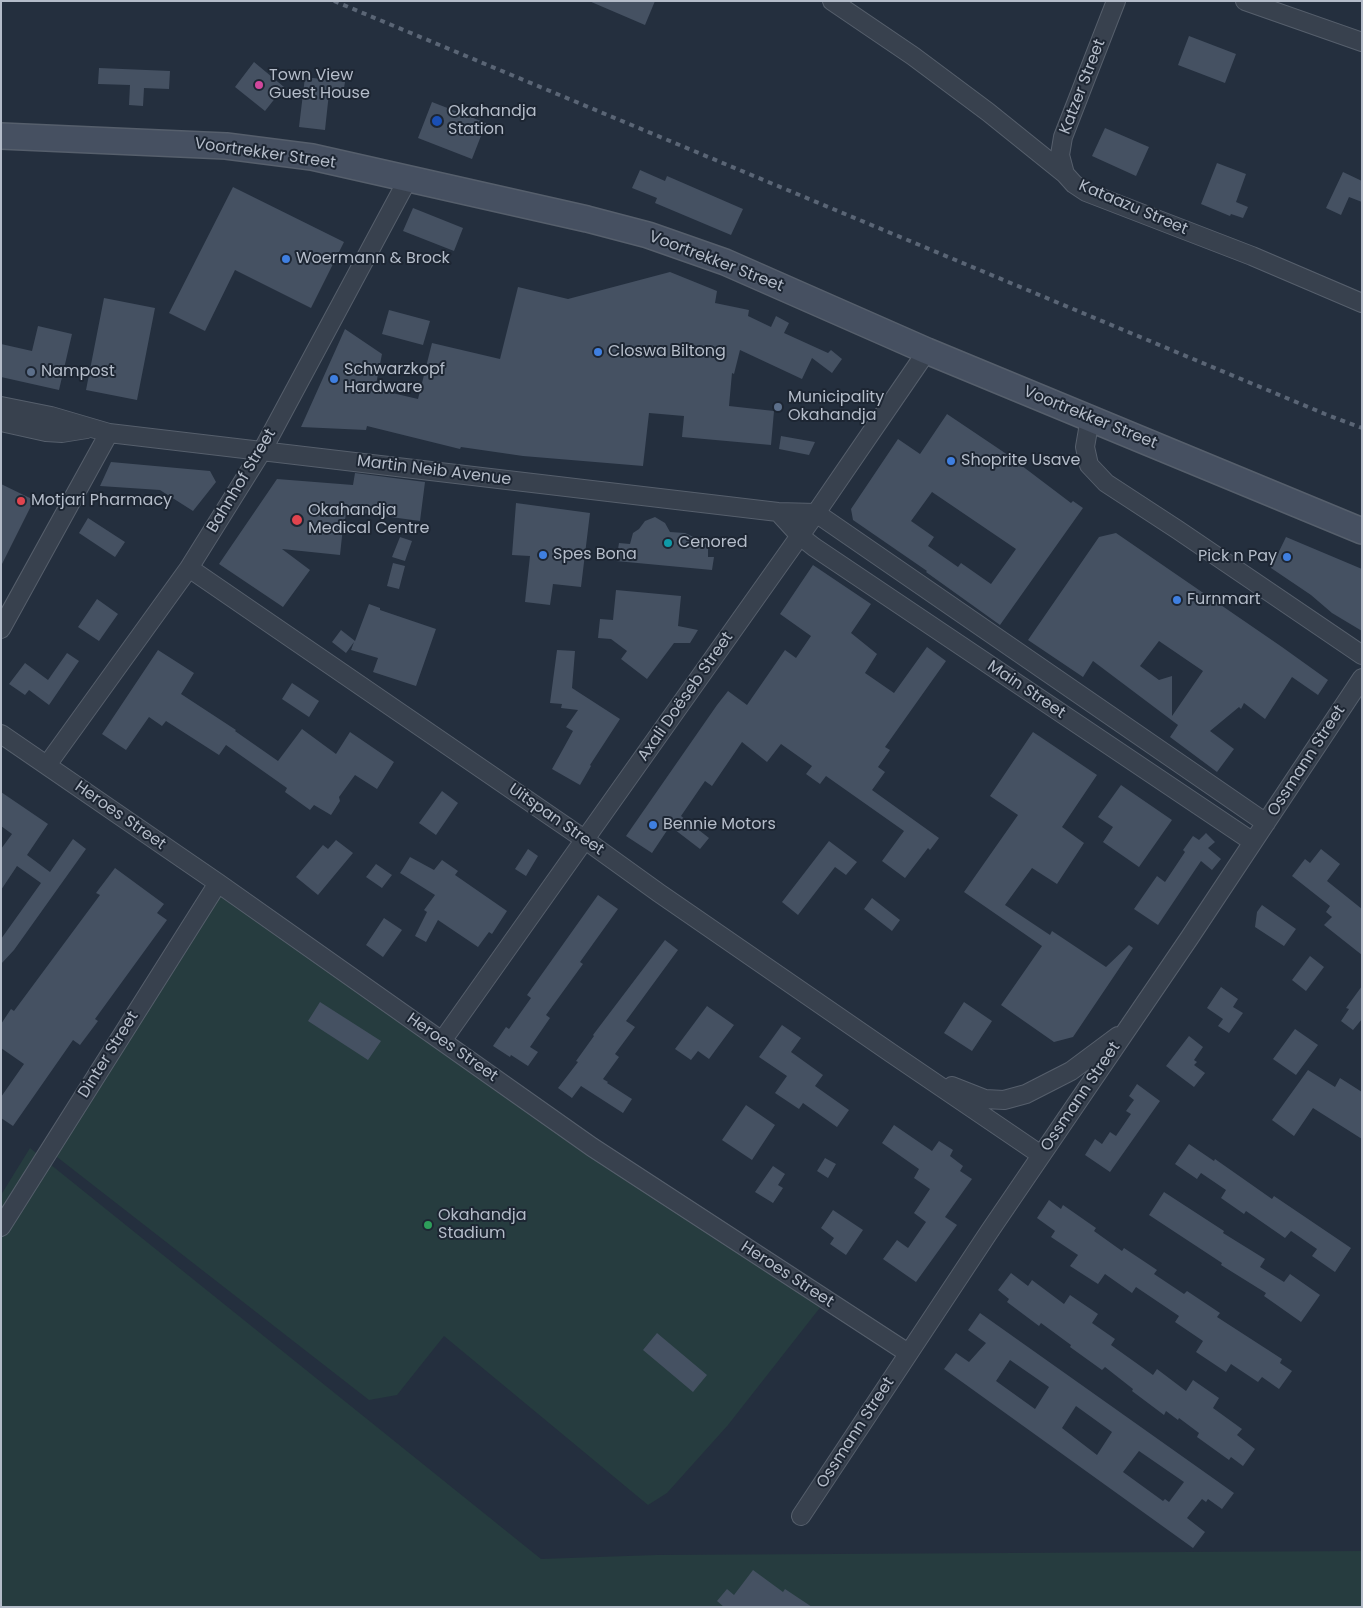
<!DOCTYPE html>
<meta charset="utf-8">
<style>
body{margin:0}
#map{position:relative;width:1363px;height:1608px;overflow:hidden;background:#242f3e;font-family:Poppins,sans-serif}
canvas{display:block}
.frame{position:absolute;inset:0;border:2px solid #b4bcc9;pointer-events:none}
</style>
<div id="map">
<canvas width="1363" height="1608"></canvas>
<div class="frame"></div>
</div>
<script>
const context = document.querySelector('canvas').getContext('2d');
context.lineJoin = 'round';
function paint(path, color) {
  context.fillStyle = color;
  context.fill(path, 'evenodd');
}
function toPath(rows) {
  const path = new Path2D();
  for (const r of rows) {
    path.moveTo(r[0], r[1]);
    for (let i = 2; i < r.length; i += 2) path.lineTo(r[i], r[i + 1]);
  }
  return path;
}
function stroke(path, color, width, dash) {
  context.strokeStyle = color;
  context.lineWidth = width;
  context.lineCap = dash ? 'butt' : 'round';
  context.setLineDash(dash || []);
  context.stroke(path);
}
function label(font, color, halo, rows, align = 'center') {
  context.font = font + ' Poppins,sans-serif';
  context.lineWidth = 4;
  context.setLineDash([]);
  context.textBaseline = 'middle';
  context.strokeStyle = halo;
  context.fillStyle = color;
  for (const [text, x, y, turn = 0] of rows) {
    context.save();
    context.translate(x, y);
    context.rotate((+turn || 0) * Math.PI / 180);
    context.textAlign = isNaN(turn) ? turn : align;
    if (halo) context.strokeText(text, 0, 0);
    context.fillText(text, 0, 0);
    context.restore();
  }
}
const green = toPath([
 [218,883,826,1300,728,1425,667,1493,648,1505,444,1336,397,1395,369,1400,48,1150],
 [30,1148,541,1559,656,1555,1362,1551,1362,1607,1,1607,1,1195]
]);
const building = toPath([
 [589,1,655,1,645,25],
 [1189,36,1236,54,1225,83,1178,65],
 [254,62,284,87,265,111,235,87],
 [99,68,170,71,169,89,144,88,143,106,129,105,130,85,98,84],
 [305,77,345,82,343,94,329,93,325,130,299,127],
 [432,102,486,123,472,159,418,138],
 [1105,128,1149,147,1136,176,1092,156],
 [1217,163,1246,174,1236,202,1248,207,1243,218,1231,214,1230,216,1201,204],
 [640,170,665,181,667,176,743,209,731,235,655,203,657,198,632,188],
 [1343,172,1362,181,1362,202,1349,197,1341,215,1326,208],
 [233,187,344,242,311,308,235,270,205,331,169,313],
 [413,208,463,228,454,251,403,231],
 [670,272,717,291,715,303,749,310,748,316,771,327,776,316,789,323,784,333,828,353,831,350,842,359,832,373,812,358,802,379,740,350,734,374,732,373,729,406,774,411,771,445,682,437,684,416,649,413,643,466,523,456,461,447,460,449,367,426,366,430,301,427,345,329,382,354,375,389,418,399,432,343,500,359,518,287,568,299],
 [104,298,155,308,137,400,86,390],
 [389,310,430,321,423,345,382,334],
 [38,326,72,334,59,390,1,377,1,344,32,351],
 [947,414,1005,453,1071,503,1073,501,1083,508,1000,625,926,572,927,571,853,520,851,509,898,439,920,454],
 [932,492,1016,549,991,584,961,563,958,567,928,546,934,537,911,521],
 [781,436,815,442,809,455,779,449],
 [111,462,210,471,216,482,193,511,160,490,100,486],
 [355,473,425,482,420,521,347,511,343,527,340,555,282,549,310,570,283,607,219,564,277,479,353,485],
 [1,484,34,500,1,566],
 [516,503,590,513,581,587,553,584,550,605,525,602,530,556,512,555],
 [655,517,665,523,670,532,685,533,702,541,708,546,708,557,714,557,712,570,616,561,619,543,630,544,633,533,639,529,645,521],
 [88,518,125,542,115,557,79,533],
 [1116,533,1282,647,1328,680,1318,695,1292,677,1265,719,1244,703,1241,709,1239,707,1210,731,1234,749,1217,772,1170,737,1178,725,1093,661,1083,677,1028,640,1099,537],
 [1159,641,1203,671,1172,716,1172,676,1159,680,1140,666],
 [400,537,412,541,405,561,392,557],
 [1286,537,1362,569,1362,631,1332,613,1311,595,1271,568],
 [393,563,405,566,399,589,387,586],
 [813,565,871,604,851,633,877,654,865,673,894,693,927,647,946,661,885,747,890,750,878,767,885,772,872,790,939,838,930,850,928,848,905,878,882,861,904,831,826,776,820,784,806,774,812,766,781,744,767,762,742,742,712,786,705,781,681,816,709,838,700,849,670,826,652,853,626,836,717,705,728,691,747,705,785,650,796,658,811,636,780,614],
 [616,590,681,596,678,626,698,630,690,643,674,643,647,679,621,659,627,651,611,639,598,638,600,619,613,620],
 [97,599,118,614,99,641,78,627],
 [369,604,380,608,380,610,436,629,416,686,373,672,378,658,351,650,354,642,346,653,332,642,341,630,355,641],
 [158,650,194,673,181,694,236,730,235,731,278,761,302,729,336,754,350,732,394,762,377,789,355,775,339,797,340,801,331,815,314,805,310,810,285,792,287,788,226,745,219,755,166,721,162,726,149,717,126,750,102,734],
 [557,650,575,651,572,688,620,719,590,765,591,766,580,785,552,769,573,731,566,727,578,710,561,708,562,704,550,703],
 [67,653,79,661,49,705,29,690,25,695,9,684,25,663,48,680],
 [292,683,319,701,309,717,282,699],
 [1033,732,1097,775,1062,827,1084,843,1057,884,1032,868,1005,905,1050,935,1052,931,1106,967,1129,945,1133,948,1073,1037,1054,1042,1001,1005,1042,946,964,892,1018,815,990,796],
 [1121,785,1172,820,1139,867,1103,842,1113,827,1098,817],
 [442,791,458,803,436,835,419,823],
 [1,792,48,824,27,855,50,872,73,839,86,849,14,950,1,964,1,939,41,883,17,866,1,890,1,849,12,834,1,826],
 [1206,833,1215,842,1208,848,1221,859,1212,870,1201,861,1158,925,1134,909,1157,876,1165,882,1185,852,1183,850,1193,836,1199,840],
 [336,840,353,853,318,895,296,877,323,845,328,849],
 [829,841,857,862,846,875,835,867,798,915,782,902],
 [528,849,538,856,526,876,515,869],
 [1321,849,1340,864,1327,881,1362,909,1362,955,1324,925,1332,917,1326,912,1330,906,1292,876,1305,859,1310,863],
 [410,857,434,870,442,860,458,871,455,875,507,911,492,934,489,932,478,947,438,920,426,942,415,936,427,912,424,910,435,895,400,873],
 [376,864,392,875,382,888,366,877],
 [115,868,164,904,157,913,167,920,95,1019,98,1021,80,1045,73,1040,13,1126,1,1118,1,1097,24,1064,1,1048,1,1024,11,1009,14,1011,100,895,96,893],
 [598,895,618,909,580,962,583,964,546,1015,550,1018,530,1047,538,1052,528,1066,511,1055,510,1057,493,1046,506,1027,509,1029,531,998,527,995],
 [872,898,900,920,892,931,864,909],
 [1262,905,1296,929,1284,946,1255,927,1257,912],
 [384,918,402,930,383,957,366,945],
 [665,940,678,950,626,1021,635,1027,615,1054,619,1057,603,1079,608,1082,607,1083,632,1099,623,1113,581,1086,572,1098,558,1088,578,1062,576,1061,594,1036,593,1035],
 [1310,956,1324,967,1306,991,1292,980],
 [1362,986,1362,1019,1353,1030,1341,1021,1349,1009,1346,1008],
 [1221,987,1238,999,1233,1007,1243,1013,1229,1033,1218,1026,1223,1019,1207,1008],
 [320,1002,381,1041,368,1060,308,1021],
 [964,1002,992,1021,972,1051,944,1033],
 [707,1006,734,1025,709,1059,698,1051,691,1060,675,1049],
 [782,1025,801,1038,791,1052,823,1075,815,1086,849,1110,837,1127,803,1103,799,1109,775,1093,787,1076,759,1057],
 [1295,1029,1318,1045,1296,1075,1273,1059],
 [1189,1036,1203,1047,1194,1060,1197,1062,1194,1065,1205,1073,1194,1087,1166,1066],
 [1308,1070,1335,1087,1340,1078,1362,1092,1362,1139,1313,1108,1294,1136,1272,1120],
 [1137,1084,1160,1101,1110,1172,1085,1155,1095,1139,1102,1144,1110,1132,1116,1136,1131,1114,1126,1111,1134,1100,1129,1096],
 [746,1105,775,1125,752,1160,722,1140],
 [894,1125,932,1151,939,1141,953,1150,950,1156,963,1166,960,1171,972,1179,945,1217,957,1225,916,1282,883,1259,897,1240,908,1248,926,1222,914,1213,930,1189,914,1178,919,1169,882,1143],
 [1189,1144,1214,1161,1215,1159,1272,1199,1274,1196,1351,1248,1335,1272,1312,1256,1317,1249,1291,1231,1285,1238,1246,1211,1244,1214,1221,1198,1226,1190,1201,1173,1197,1179,1175,1164],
 [825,1158,836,1164,828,1178,817,1171],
 [773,1166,785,1174,778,1185,783,1188,773,1203,755,1192],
 [1164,1192,1224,1231,1223,1233,1265,1259,1260,1267,1284,1282,1290,1274,1320,1295,1301,1322,1264,1296,1266,1293,1221,1265,1222,1263,1149,1215],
 [1049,1200,1061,1209,1063,1205,1096,1228,1094,1231,1122,1251,1124,1248,1157,1270,1154,1274,1184,1294,1187,1291,1220,1313,1217,1317,1282,1359,1280,1363,1292,1371,1279,1389,1262,1377,1258,1382,1231,1364,1226,1372,1196,1352,1203,1341,1175,1322,1179,1316,1136,1287,1132,1293,1105,1274,1098,1284,1070,1266,1078,1255,1051,1237,1055,1231,1037,1218],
 [833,1210,863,1230,846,1255,830,1244,834,1238,821,1228],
 [1011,1273,1028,1286,1032,1280,1064,1304,1070,1295,1098,1314,1092,1323,1115,1339,1111,1345,1153,1375,1157,1369,1186,1391,1193,1380,1219,1398,1213,1408,1242,1429,1237,1435,1255,1449,1243,1466,1231,1457,1229,1460,1197,1437,1199,1433,1179,1418,1178,1420,1166,1411,1164,1415,1132,1391,1133,1389,1105,1367,1102,1370,1070,1347,1071,1345,1041,1323,1039,1326,1007,1302,1009,1299,998,1290],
 [980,1313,1234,1493,1222,1509,1208,1499,1206,1502,1202,1499,1187,1518,1205,1532,1193,1548,944,1369,956,1353,969,1362,986,1343,968,1330],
 [1010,1360,1049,1387,1035,1409,996,1381],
 [1076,1406,1112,1432,1097,1455,1062,1428],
 [1139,1451,1184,1482,1169,1502,1165,1499,1163,1501,1123,1472],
 [657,1333,707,1375,693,1392,643,1350],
 [753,1570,783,1592,785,1589,812,1607,724,1607,717,1601,727,1589,734,1595]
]);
const minor = toPath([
 [832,1,913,56,988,112,1065,174,1074,184,1086,192,1252,256,1362,303],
 [1245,1,1362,42],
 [1065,174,1060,155,1063,137,1116,1],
 [1,406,51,416,109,433,778,512,816,513,1266,823],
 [1090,418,1085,447,1089,465,1106,483,1178,530,1362,655],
 [1,422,46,432,62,433,87,429],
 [778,512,800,536,814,547,1253,842],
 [189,568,584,839,659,893,891,1053,1041,1155],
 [1,629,109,433],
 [1,734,218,883,592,1147,908,1353],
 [47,765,189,568,262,451,408,179],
 [442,1041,816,513,927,351],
 [952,1086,985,1099,1004,1100,1026,1094,1071,1071,1118,1036],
 [1,1227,218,883],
 [801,1516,989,1232,1190,937,1362,678]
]);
const secondary = toPath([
 [1,136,226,146,312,157,587,219,648,235,725,262,927,351,1362,531]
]);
const rail = toPath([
 [334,1,1325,414,1362,428]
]);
const markers = [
 [259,85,5,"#d1479c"],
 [437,121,6,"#1a4fb4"],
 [286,259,5,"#3f7fe0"],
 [598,352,5,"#3f7fe0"],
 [31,372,5,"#5c6f8a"],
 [334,379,5,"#3f7fe0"],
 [778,407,5,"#5c6f8a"],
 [951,461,5,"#3f7fe0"],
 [21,501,5,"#e0444e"],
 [297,520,6,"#e0444e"],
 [668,543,5,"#0f9aa8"],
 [543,555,5,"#3f7fe0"],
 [1287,557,5,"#3f7fe0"],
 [1177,600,5,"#3f7fe0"],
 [653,825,5,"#3f7fe0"],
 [428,1225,5,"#2e9e5b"]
];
const poiNames = [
 ["Town View",269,76],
 ["Guest House",269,94],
 ["Okahandja",448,112],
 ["Station",448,130],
 ["Woermann & Brock",296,259],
 ["Closwa Biltong",608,352],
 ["Schwarzkopf",344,370],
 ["Hardware",344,388],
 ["Nampost",41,372],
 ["Municipality",788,398],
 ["Okahandja",788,416],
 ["Shoprite Usave",961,461],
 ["Motjari Pharmacy",31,501],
 ["Okahandja",308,511],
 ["Medical Centre",308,529],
 ["Cenored",678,543],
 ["Spes Bona",553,555],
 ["Pick n Pay",1277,557,"right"],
 ["Furnmart",1187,600],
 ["Bennie Motors",663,825],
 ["Okahandja",438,1216],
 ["Stadium",438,1234]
];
const streetNames = [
 ["Katzer Street",1083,87,-69],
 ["Voortrekker Street",265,154,8],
 ["Kataazu Street",1133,208,23],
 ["Voortrekker Street",716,262,21],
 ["Voortrekker Street",1090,418,22],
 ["Martin Neib Avenue",434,471,7],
 ["Bahnhof Street",242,481,-59],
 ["Main Street",1026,690,34],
 ["Axali Doëseb Street",686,697,-55],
 ["Ossmann Street",1307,761,-57],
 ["Heroes Street",120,816,35],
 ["Uitspan Street",556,820,35],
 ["Heroes Street",452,1048,35],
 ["Dinter Street",109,1055,-58],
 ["Ossmann Street",1081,1097,-56],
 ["Heroes Street",787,1275,33],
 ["Ossmann Street",856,1433,-57]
];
paint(green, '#263c3f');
paint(building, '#455162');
stroke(minor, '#565f6c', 20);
stroke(secondary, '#565f6c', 28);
stroke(minor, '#38414e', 18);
stroke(secondary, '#465061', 25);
stroke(rail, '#5a6575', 4, [5, 5]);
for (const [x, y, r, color] of markers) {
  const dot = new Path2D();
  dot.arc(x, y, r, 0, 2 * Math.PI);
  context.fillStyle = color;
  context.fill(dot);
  stroke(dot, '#1d2633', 2);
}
label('16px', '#b4bcc9', '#1d2633', poiNames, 'left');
label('16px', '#b4bcc9', '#1d2633', streetNames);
</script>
